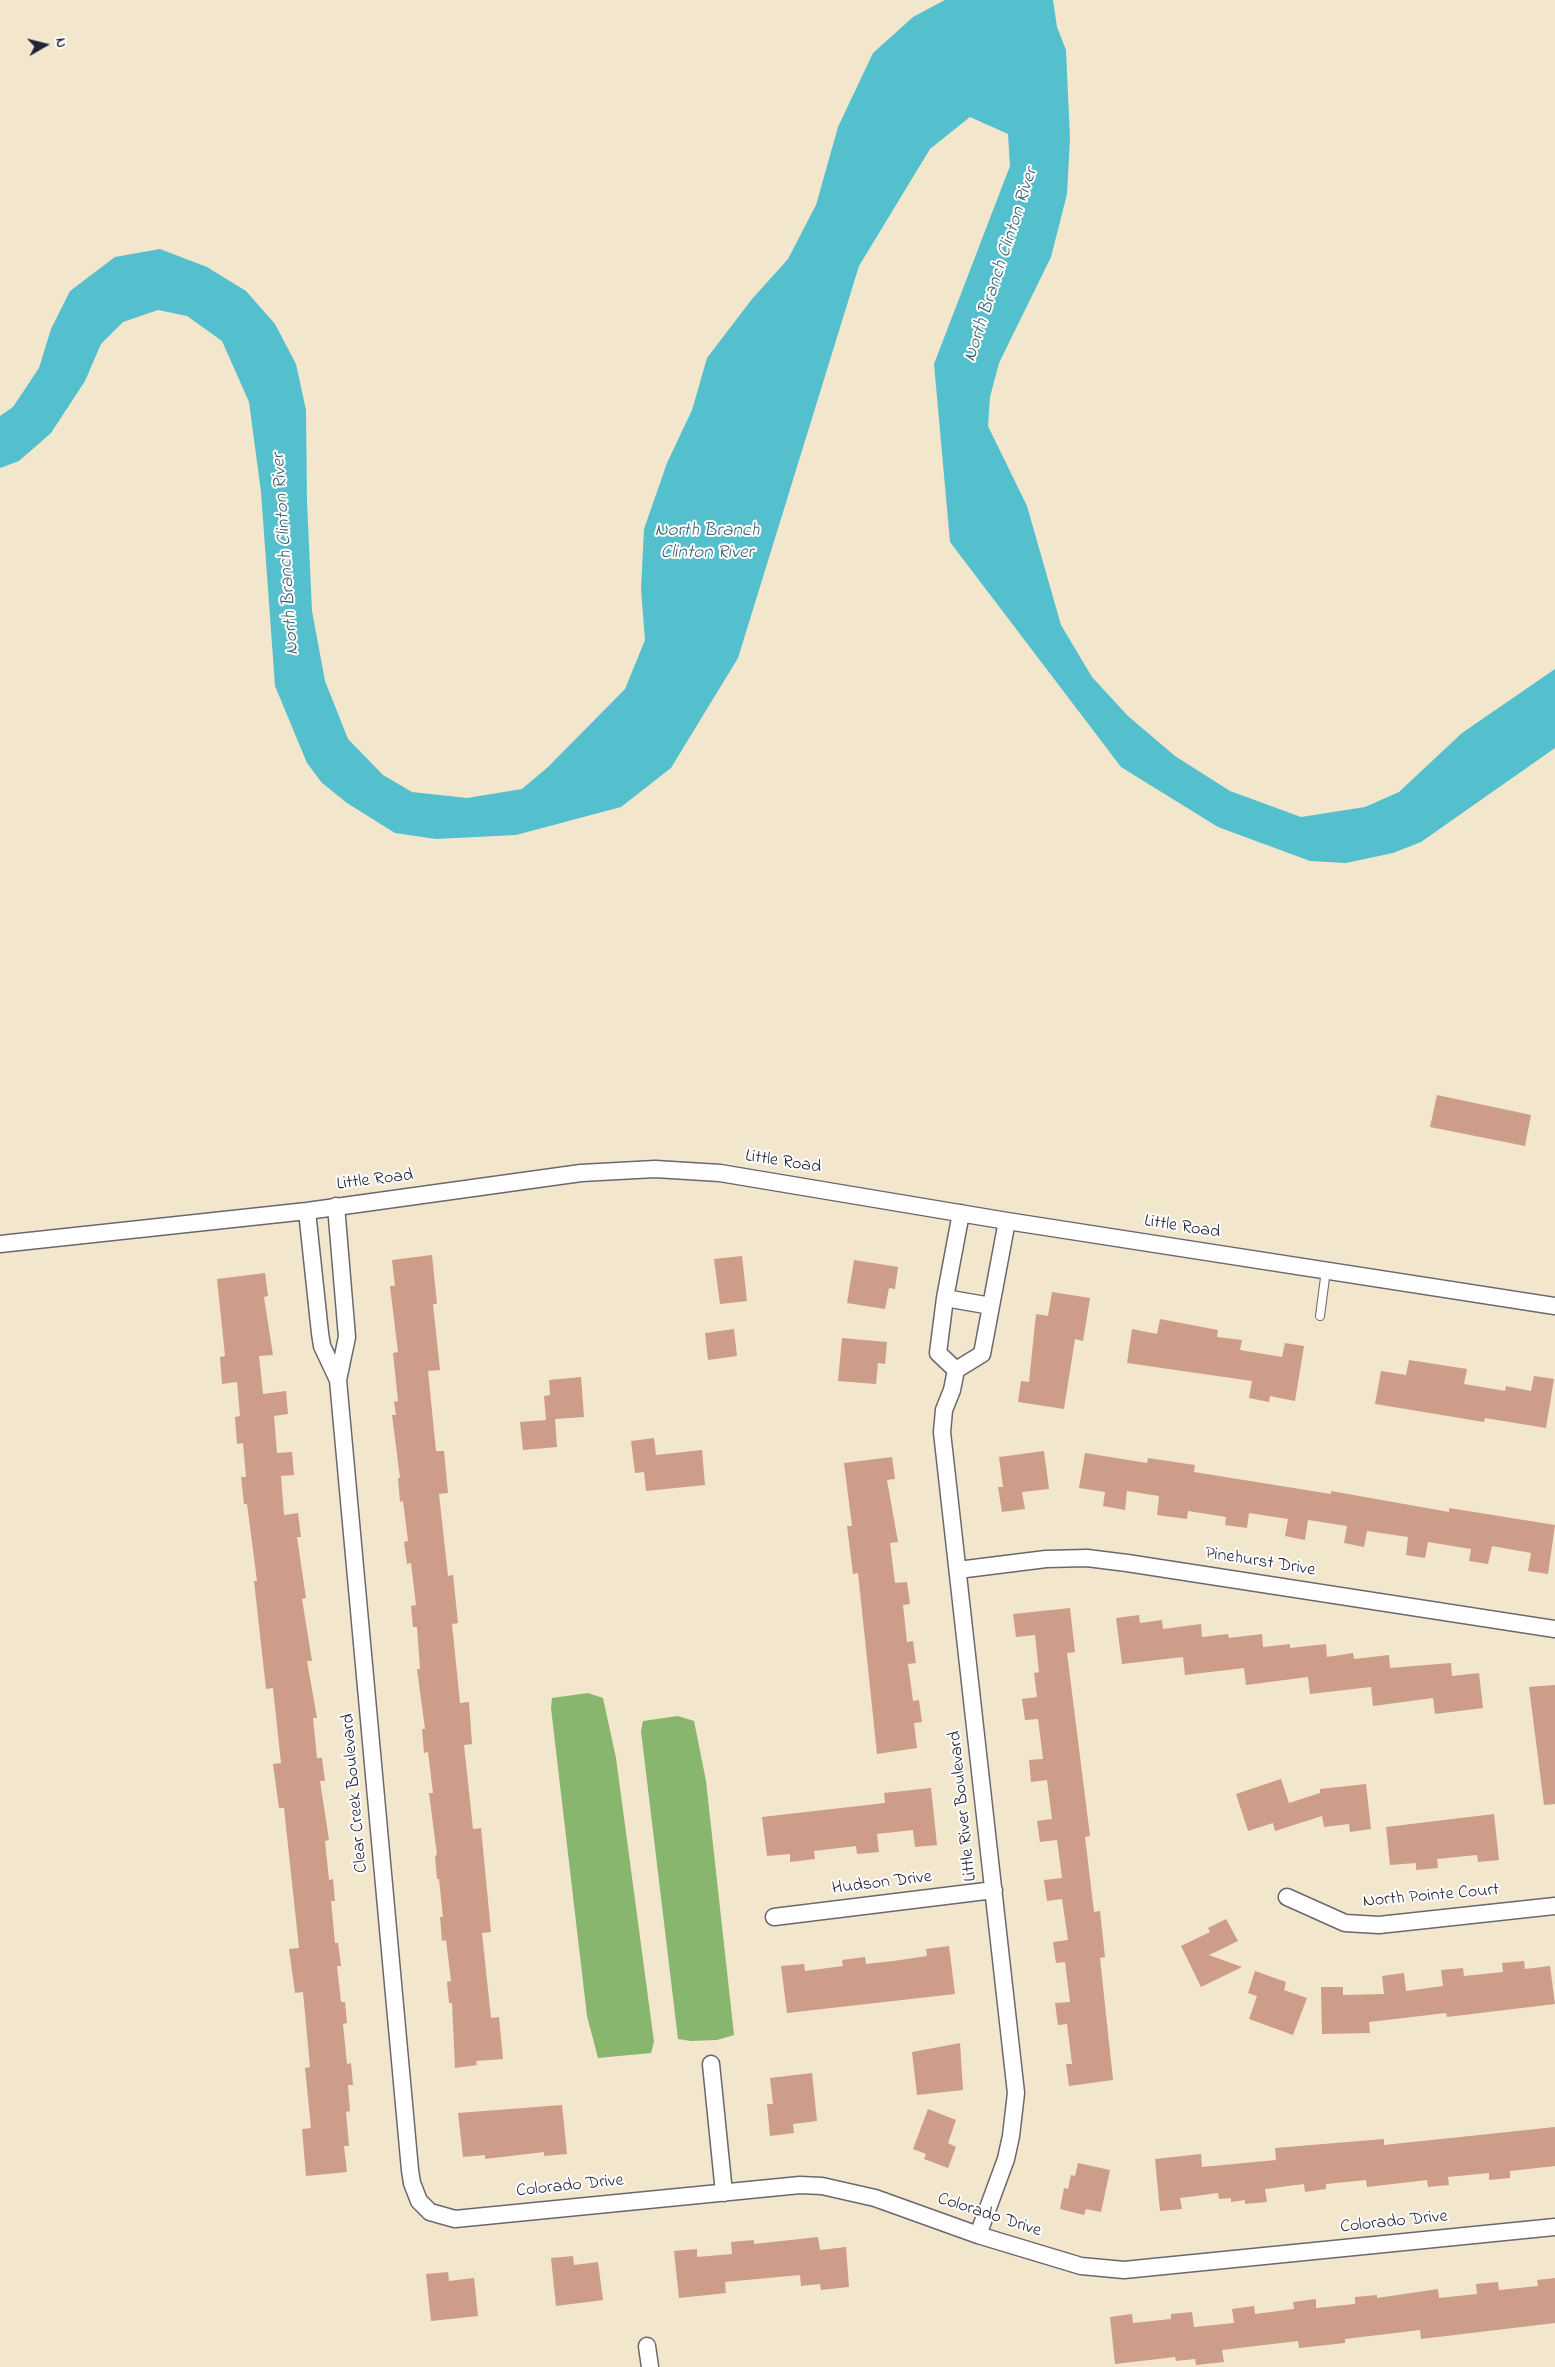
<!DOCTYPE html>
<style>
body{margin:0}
#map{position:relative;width:1555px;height:2367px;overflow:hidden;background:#f2e6cd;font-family:"Indie Flower",sans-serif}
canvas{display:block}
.north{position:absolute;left:20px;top:20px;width:50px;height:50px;-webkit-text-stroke:4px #fff;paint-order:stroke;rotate:82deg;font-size:14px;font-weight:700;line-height:20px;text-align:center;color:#22223b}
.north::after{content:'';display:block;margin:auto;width:18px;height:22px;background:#22223b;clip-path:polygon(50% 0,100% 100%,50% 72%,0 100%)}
</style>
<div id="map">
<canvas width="1555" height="2367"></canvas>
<div class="north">N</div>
</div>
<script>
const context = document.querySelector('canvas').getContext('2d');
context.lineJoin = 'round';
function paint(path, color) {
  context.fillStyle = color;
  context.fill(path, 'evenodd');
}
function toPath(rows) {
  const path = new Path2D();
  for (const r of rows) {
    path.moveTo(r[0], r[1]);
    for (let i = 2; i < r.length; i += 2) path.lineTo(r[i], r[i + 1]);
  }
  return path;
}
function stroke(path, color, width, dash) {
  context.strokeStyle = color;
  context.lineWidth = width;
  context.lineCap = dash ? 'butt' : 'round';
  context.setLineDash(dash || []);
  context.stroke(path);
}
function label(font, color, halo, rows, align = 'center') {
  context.font = font + ' "Indie Flower",sans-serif';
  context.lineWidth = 4;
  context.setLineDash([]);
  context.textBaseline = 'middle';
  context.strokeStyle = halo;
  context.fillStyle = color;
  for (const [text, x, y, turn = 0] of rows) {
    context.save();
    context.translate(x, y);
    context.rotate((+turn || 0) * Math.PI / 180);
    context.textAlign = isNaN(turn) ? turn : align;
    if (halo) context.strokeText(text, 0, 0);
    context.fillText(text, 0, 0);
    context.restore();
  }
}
const forest = toPath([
 [588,1693,603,1698,616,1758,654,2042,651,2053,598,2058,587,2016,551,1708,552,1698],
 [678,1716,694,1721,706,1781,734,2035,717,2040,691,2041,678,2039,641,1731,643,1721]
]);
const water = toPath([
 [945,0,1053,0,1057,27,1066,50,1070,138,1067,194,1051,257,999,363,990,397,988,426,1027,506,1061,625,1092,677,1128,716,1175,756,1230,791,1301,817,1365,807,1399,792,1462,733,1555,669,1555,748,1421,842,1393,853,1346,863,1310,861,1218,827,1121,767,950,542,934,364,1010,166,1008,134,970,117,930,149,859,266,738,658,671,768,621,807,516,835,436,839,395,833,347,803,322,783,307,763,275,686,261,492,249,402,222,341,187,316,158,310,123,322,101,344,85,381,51,433,19,461,0,468,0,416,13,407,39,368,51,329,70,291,115,257,160,249,207,267,246,291,275,324,296,364,306,410,307,502,312,611,325,681,348,739,383,775,412,792,467,798,522,789,548,767,625,689,645,640,641,589,644,529,667,463,692,410,707,358,752,299,788,259,816,205,838,127,873,53,913,17]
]);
const building = toPath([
 [1437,1095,1531,1115,1525,1146,1430,1127],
 [432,1255,437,1304,433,1304,440,1370,428,1371,436,1451,444,1451,448,1493,439,1494,448,1576,453,1575,458,1623,452,1624,460,1703,469,1702,472,1744,464,1745,473,1829,481,1828,491,1932,482,1933,491,2018,499,2017,503,2059,476,2061,477,2065,455,2068,452,2003,449,2003,447,1982,451,1981,446,1940,442,1941,440,1917,443,1917,439,1879,437,1879,435,1856,437,1855,429,1793,433,1793,428,1752,424,1753,422,1729,425,1729,417,1669,420,1669,417,1627,413,1627,411,1606,416,1605,411,1563,407,1564,404,1542,408,1541,403,1501,400,1502,398,1478,400,1478,392,1415,396,1415,394,1402,398,1401,393,1353,398,1352,390,1286,395,1286,392,1260],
 [742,1256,747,1301,720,1304,714,1259],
 [854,1260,898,1267,895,1289,889,1288,885,1309,847,1303],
 [265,1273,268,1296,264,1297,273,1355,259,1356,263,1394,286,1391,288,1414,274,1416,277,1453,292,1452,294,1475,281,1476,284,1515,298,1513,301,1537,297,1537,306,1598,302,1599,312,1661,307,1661,317,1718,313,1718,317,1758,322,1758,325,1781,320,1781,329,1840,325,1841,329,1880,333,1879,335,1901,331,1901,335,1943,338,1943,341,1966,337,1966,341,2002,345,2002,347,2023,343,2024,347,2064,351,2063,353,2085,348,2085,350,2111,346,2112,349,2146,344,2146,347,2172,306,2176,302,2129,311,2128,305,2068,310,2067,303,1992,295,1993,289,1949,299,1948,284,1808,279,1808,273,1764,281,1763,273,1688,266,1689,254,1581,257,1581,247,1504,244,1504,241,1477,246,1477,243,1443,237,1444,235,1417,240,1416,237,1382,222,1384,220,1357,225,1356,217,1279],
 [1052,1292,1090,1298,1083,1341,1075,1339,1064,1409,1018,1402,1021,1381,1029,1382,1036,1314,1048,1316],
 [1160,1319,1218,1330,1217,1337,1242,1340,1240,1350,1282,1357,1285,1343,1304,1346,1295,1401,1270,1396,1269,1402,1249,1398,1252,1381,1127,1363,1132,1329,1157,1334],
 [734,1329,737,1356,708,1360,705,1333],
 [842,1338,887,1342,885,1364,878,1363,876,1384,838,1381],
 [1409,1360,1467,1369,1464,1384,1505,1391,1506,1386,1531,1391,1534,1376,1554,1379,1546,1428,1485,1418,1484,1422,1375,1404,1381,1371,1406,1375],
 [581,1377,584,1417,555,1419,557,1447,523,1450,520,1422,546,1420,544,1396,550,1395,549,1380],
 [654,1438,656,1455,702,1450,705,1485,646,1491,644,1472,635,1473,631,1441],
 [1044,1451,1049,1489,1022,1492,1025,1509,1002,1512,998,1487,1003,1487,999,1457],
 [1085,1453,1147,1463,1148,1458,1195,1465,1194,1472,1331,1494,1331,1491,1449,1512,1449,1508,1555,1525,1548,1574,1528,1571,1531,1553,1492,1546,1488,1564,1469,1561,1471,1549,1428,1542,1425,1558,1406,1555,1408,1537,1367,1531,1364,1547,1344,1543,1347,1526,1308,1520,1305,1540,1285,1536,1288,1519,1249,1513,1247,1528,1225,1525,1226,1517,1188,1511,1187,1519,1157,1515,1159,1496,1127,1491,1125,1510,1103,1506,1105,1492,1079,1488],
 [892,1457,895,1479,887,1480,898,1542,890,1543,895,1583,907,1582,910,1604,903,1605,907,1642,913,1641,916,1663,908,1664,913,1701,919,1700,922,1722,914,1723,917,1748,877,1754,858,1573,853,1574,847,1526,852,1526,844,1463],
 [1070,1608,1075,1652,1067,1653,1090,1836,1085,1837,1094,1912,1100,1911,1105,1957,1100,1958,1113,2080,1069,2086,1066,2064,1072,2064,1067,2024,1058,2025,1055,2003,1070,2002,1065,1962,1056,1963,1053,1942,1068,1940,1062,1899,1047,1901,1044,1880,1062,1878,1057,1840,1040,1842,1037,1821,1052,1819,1047,1780,1031,1782,1029,1760,1043,1759,1038,1719,1025,1720,1022,1699,1037,1697,1034,1673,1039,1672,1035,1635,1016,1637,1013,1614],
 [1139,1615,1140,1623,1162,1620,1163,1629,1201,1624,1202,1637,1228,1634,1229,1638,1262,1634,1263,1647,1290,1644,1290,1648,1326,1644,1327,1657,1353,1653,1354,1659,1389,1655,1390,1668,1451,1663,1452,1676,1479,1673,1483,1708,1435,1714,1433,1698,1373,1706,1371,1687,1310,1694,1308,1677,1246,1685,1244,1668,1185,1675,1183,1657,1122,1664,1116,1618],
 [1555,1685,1555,1804,1544,1805,1529,1687],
 [1281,1779,1289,1803,1320,1793,1320,1789,1366,1784,1371,1829,1350,1832,1349,1824,1324,1827,1322,1816,1275,1831,1273,1823,1248,1831,1236,1794],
 [931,1788,937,1845,915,1847,913,1830,877,1834,879,1852,857,1854,856,1846,814,1851,815,1859,790,1862,790,1854,767,1856,762,1817,885,1803,884,1793],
 [1494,1814,1499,1860,1478,1862,1477,1855,1437,1859,1438,1868,1416,1870,1416,1863,1390,1865,1386,1827],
 [1226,1919,1238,1941,1209,1955,1242,1967,1201,1987,1181,1946,1210,1932,1208,1928],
 [949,1946,955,1994,787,2013,781,1966,804,1964,805,1971,843,1966,842,1960,865,1957,866,1964,893,1961,927,1956,926,1949],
 [1524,1961,1525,1969,1550,1966,1555,2004,1447,2017,1446,2013,1369,2022,1370,2033,1322,2034,1321,1987,1343,1987,1343,1995,1384,1994,1382,1976,1404,1973,1406,1991,1443,1986,1441,1970,1463,1968,1464,1976,1503,1972,1502,1963],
 [1255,1971,1286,1982,1284,1990,1307,1998,1293,2035,1249,2019,1257,1996,1248,1993],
 [960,2043,963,2090,917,2095,912,2052],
 [812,2073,817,2121,793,2124,794,2133,770,2136,767,2104,773,2104,770,2078],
 [562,2105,567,2154,544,2156,544,2152,485,2159,485,2155,463,2157,458,2113],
 [928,2109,956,2120,948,2143,956,2147,948,2168,924,2159,926,2154,913,2149],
 [1555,2127,1555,2166,1510,2171,1510,2178,1489,2180,1489,2173,1448,2177,1449,2185,1428,2187,1427,2180,1367,2187,1366,2180,1326,2184,1326,2189,1305,2192,1304,2184,1265,2189,1267,2202,1245,2204,1245,2200,1231,2202,1231,2198,1219,2199,1218,2193,1180,2198,1182,2209,1160,2211,1155,2159,1201,2154,1202,2167,1276,2160,1275,2148,1384,2139,1384,2145],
 [1078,2163,1110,2170,1101,2212,1086,2209,1084,2215,1060,2209,1064,2188,1068,2189,1071,2175,1075,2176],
 [818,2237,820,2250,846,2247,849,2287,821,2290,820,2284,801,2286,800,2275,725,2282,726,2293,679,2298,674,2251,697,2249,697,2257,732,2254,731,2242,754,2240,754,2244],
 [573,2256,574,2265,598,2262,603,2300,556,2306,551,2258],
 [448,2272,449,2281,474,2278,478,2316,431,2321,426,2274],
 [1555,2278,1555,2323,1421,2339,1420,2330,1345,2339,1345,2343,1299,2348,1298,2341,1222,2350,1224,2362,1196,2365,1195,2359,1176,2361,1175,2357,1115,2364,1110,2317,1132,2314,1133,2323,1171,2319,1171,2314,1192,2312,1194,2327,1234,2323,1232,2309,1254,2306,1255,2314,1294,2309,1293,2302,1316,2299,1316,2308,1355,2304,1355,2297,1377,2295,1377,2298,1438,2289,1439,2298,1477,2294,1476,2284,1498,2282,1499,2290,1538,2286,1537,2280]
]);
const lane = toPath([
 [1320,1316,1326,1270]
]);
const street = toPath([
 [307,1211,320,1333,322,1346,338,1380,347,1337,336,1206],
 [961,1213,945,1298,938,1353,956,1370,982,1354,1007,1221],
 [0,1244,307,1211,581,1173,655,1169,720,1173,1007,1221,1555,1306],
 [945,1298,991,1306],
 [956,1370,952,1390,944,1410,942,1432,1016,2093,1011,2136,1006,2159,978,2235],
 [338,1380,410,2170,412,2183,419,2201,430,2212,455,2219,800,2185,822,2186,875,2198,978,2235,1081,2266,1124,2270,1555,2227],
 [958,1570,1046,1559,1087,1558,1127,1563,1555,1629],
 [1287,1897,1345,1923,1379,1925,1555,1906],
 [774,1917,994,1890],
 [711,2064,724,2193],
 [647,2346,650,2367]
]);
const streetNames = [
 ["Little Road",783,1163,9],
 ["Little Road",375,1181,-7],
 ["Little Road",1182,1228,9],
 ["Pinehurst Drive",1260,1563,9],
 ["Clear Creek Boulevard",356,1793,-95],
 ["Little River Boulevard",964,1806,-96],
 ["Hudson Drive",882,1884,-7],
 ["North Pointe Court",1431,1897,-5],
 ["Colorado Drive",570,2187,-6],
 ["Colorado Drive",989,2216,18],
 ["Colorado Drive",1394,2223,-6]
];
const waterNames = [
 ["North Branch Clinton River",1002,265,-72],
 ["North Branch",707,532],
 ["Clinton River",707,554],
 ["North Branch Clinton River",287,554,-94]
];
paint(forest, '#88b66e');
paint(water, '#54c0ce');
paint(building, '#cd9d8a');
stroke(lane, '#6b676e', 10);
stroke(street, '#6b676e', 19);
stroke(lane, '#fff', 8);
stroke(street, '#fff', 16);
label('18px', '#22223b', '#fff', streetNames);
label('italic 19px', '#366176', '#fff', waterNames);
</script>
